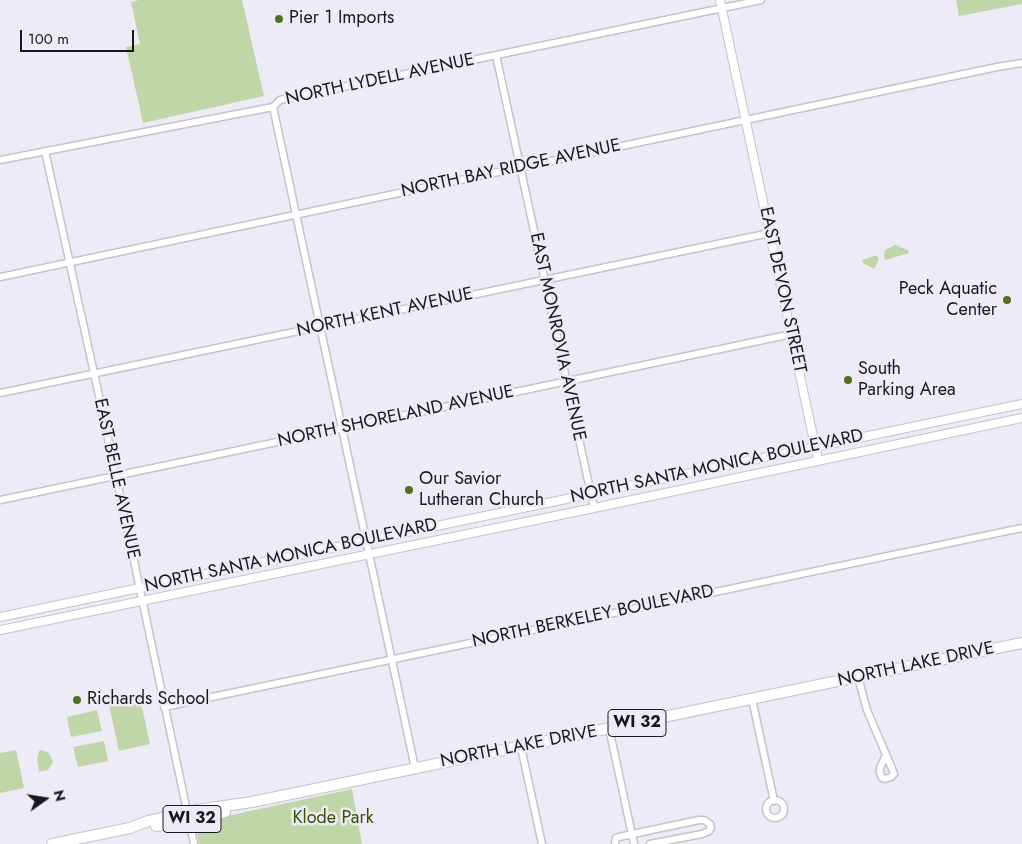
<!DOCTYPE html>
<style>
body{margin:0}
#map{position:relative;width:1022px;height:844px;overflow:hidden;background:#edebf6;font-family:Jost,sans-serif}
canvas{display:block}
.north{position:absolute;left:20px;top:774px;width:50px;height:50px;-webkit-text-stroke:4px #edebf6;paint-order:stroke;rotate:77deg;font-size:14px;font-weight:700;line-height:20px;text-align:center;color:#18171b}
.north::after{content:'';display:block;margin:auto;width:18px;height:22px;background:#18171b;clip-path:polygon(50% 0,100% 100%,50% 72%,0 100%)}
.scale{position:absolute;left:20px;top:30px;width:114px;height:22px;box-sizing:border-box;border:2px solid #18171b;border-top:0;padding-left:6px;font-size:15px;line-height:18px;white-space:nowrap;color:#18171b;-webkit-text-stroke:4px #edebf6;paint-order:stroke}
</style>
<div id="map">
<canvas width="1022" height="844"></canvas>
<div class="north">N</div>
<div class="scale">100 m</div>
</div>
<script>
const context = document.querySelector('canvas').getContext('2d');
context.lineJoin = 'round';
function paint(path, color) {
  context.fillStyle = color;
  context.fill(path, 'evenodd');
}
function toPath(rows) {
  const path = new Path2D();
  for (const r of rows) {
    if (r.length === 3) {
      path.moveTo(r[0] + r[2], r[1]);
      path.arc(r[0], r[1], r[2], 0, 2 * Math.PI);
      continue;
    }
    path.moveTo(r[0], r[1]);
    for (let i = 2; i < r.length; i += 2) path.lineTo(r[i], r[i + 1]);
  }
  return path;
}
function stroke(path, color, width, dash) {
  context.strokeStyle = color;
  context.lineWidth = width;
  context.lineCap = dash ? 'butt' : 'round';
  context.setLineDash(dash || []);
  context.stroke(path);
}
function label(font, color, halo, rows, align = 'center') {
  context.font = font + ' Jost,sans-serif';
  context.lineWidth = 5;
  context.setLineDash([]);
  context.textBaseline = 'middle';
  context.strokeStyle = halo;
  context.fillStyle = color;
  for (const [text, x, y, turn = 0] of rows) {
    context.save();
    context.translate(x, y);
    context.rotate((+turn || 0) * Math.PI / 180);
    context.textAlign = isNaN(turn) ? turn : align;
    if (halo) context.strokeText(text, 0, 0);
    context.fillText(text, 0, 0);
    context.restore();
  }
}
const green = toPath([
 [139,0,242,0,264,96,143,123,126,47,140,44,131,2],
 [956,0,1022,0,1022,4,959,16],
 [895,245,908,250,909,253,885,260,884,253,885,250],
 [874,256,877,256,879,259,874,269,863,263,862,260],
 [140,698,150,744,119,751,109,705],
 [97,710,102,731,71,737,67,717],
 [104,741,108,761,78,767,73,747],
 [16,750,24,788,0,793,0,753],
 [42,750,49,753,53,762,48,770,39,772,37,758,39,751],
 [352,789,362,844,199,844,196,825,199,822]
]);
const minor = toPath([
 [496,55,594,508],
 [273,107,415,768],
 [45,151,96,382,194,844],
 [0,160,273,107,280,100,761,0],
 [0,277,997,67,1022,63],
 [0,393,770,233],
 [0,500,792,334],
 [858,677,867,710,893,771,894,774,891,777,885,779,882,778,880,773,880,768,886,755],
 [752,699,774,801],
 [164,707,1022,528],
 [609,728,634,844],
 [521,747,542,844],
 [775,809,9],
 [615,844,616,838,619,837,642,832,699,820,704,820,710,824,711,828,709,831,702,834,650,844]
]);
const tertiary = toPath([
 [720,0,818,460],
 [0,617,1022,404],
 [0,630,594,508,1022,418]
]);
const primary = toPath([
 [156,826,225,812],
 [52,844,130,828,148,821,196,810,252,802,1022,643]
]);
const markers = [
 [279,19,5,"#517025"],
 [1007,300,5,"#517025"],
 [848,380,5,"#517025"],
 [409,490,5,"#517025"],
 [77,700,5,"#517025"]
];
const shields = [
 [637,723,58],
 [192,819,58]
];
const shieldNames = [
 ["WI 32",637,723],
 ["WI 32",192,819]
];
const poiNames = [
 ["Pier 1 Imports",289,19],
 ["Peck Aquatic",997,290,"right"],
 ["Center",997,311,"right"],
 ["South",858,370],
 ["Parking Area",858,391],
 ["Our Savior",419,480],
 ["Lutheran Church",419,501],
 ["Richards School",87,700]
];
const streetNames = [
 ["NORTH LYDELL AVENUE",380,80,-12],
 ["NORTH BAY RIDGE AVENUE",511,169,-12],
 ["EAST DEVON STREET",782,290,78],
 ["NORTH KENT AVENUE",385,313,-12],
 ["EAST MONROVIA AVENUE",557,337,78],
 ["NORTH SHORELAND AVENUE",396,417,-12],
 ["NORTH SANTA MONICA BOULEVARD",717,467,-12],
 ["EAST BELLE AVENUE",116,479,78],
 ["NORTH SANTA MONICA BOULEVARD",291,556,-12],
 ["NORTH BERKELEY BOULEVARD",593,617,-12],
 ["NORTH LAKE DRIVE",916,665,-12],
 ["NORTH LAKE DRIVE",519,747,-11]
];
const parkNames = [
 ["Klode Park",333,819]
];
paint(green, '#c0d6a9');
stroke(minor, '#c4c2cc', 9);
stroke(tertiary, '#c4c2cc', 10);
stroke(primary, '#c4c2cc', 12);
stroke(minor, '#fff', 6);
stroke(tertiary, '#fff', 8);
stroke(primary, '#fff', 10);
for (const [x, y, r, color] of markers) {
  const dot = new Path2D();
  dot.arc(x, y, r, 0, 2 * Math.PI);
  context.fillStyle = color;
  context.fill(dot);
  stroke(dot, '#edebf6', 2);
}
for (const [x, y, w] of shields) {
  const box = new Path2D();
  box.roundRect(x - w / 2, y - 13.5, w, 27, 4);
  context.fillStyle = '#edebf6';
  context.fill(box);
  stroke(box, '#18171b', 1);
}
label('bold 16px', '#18171b', null, shieldNames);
label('18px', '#18171b', '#edebf6', poiNames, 'left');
label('18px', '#18171b', '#edebf6', streetNames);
label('18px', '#355102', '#edebf6', parkNames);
</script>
